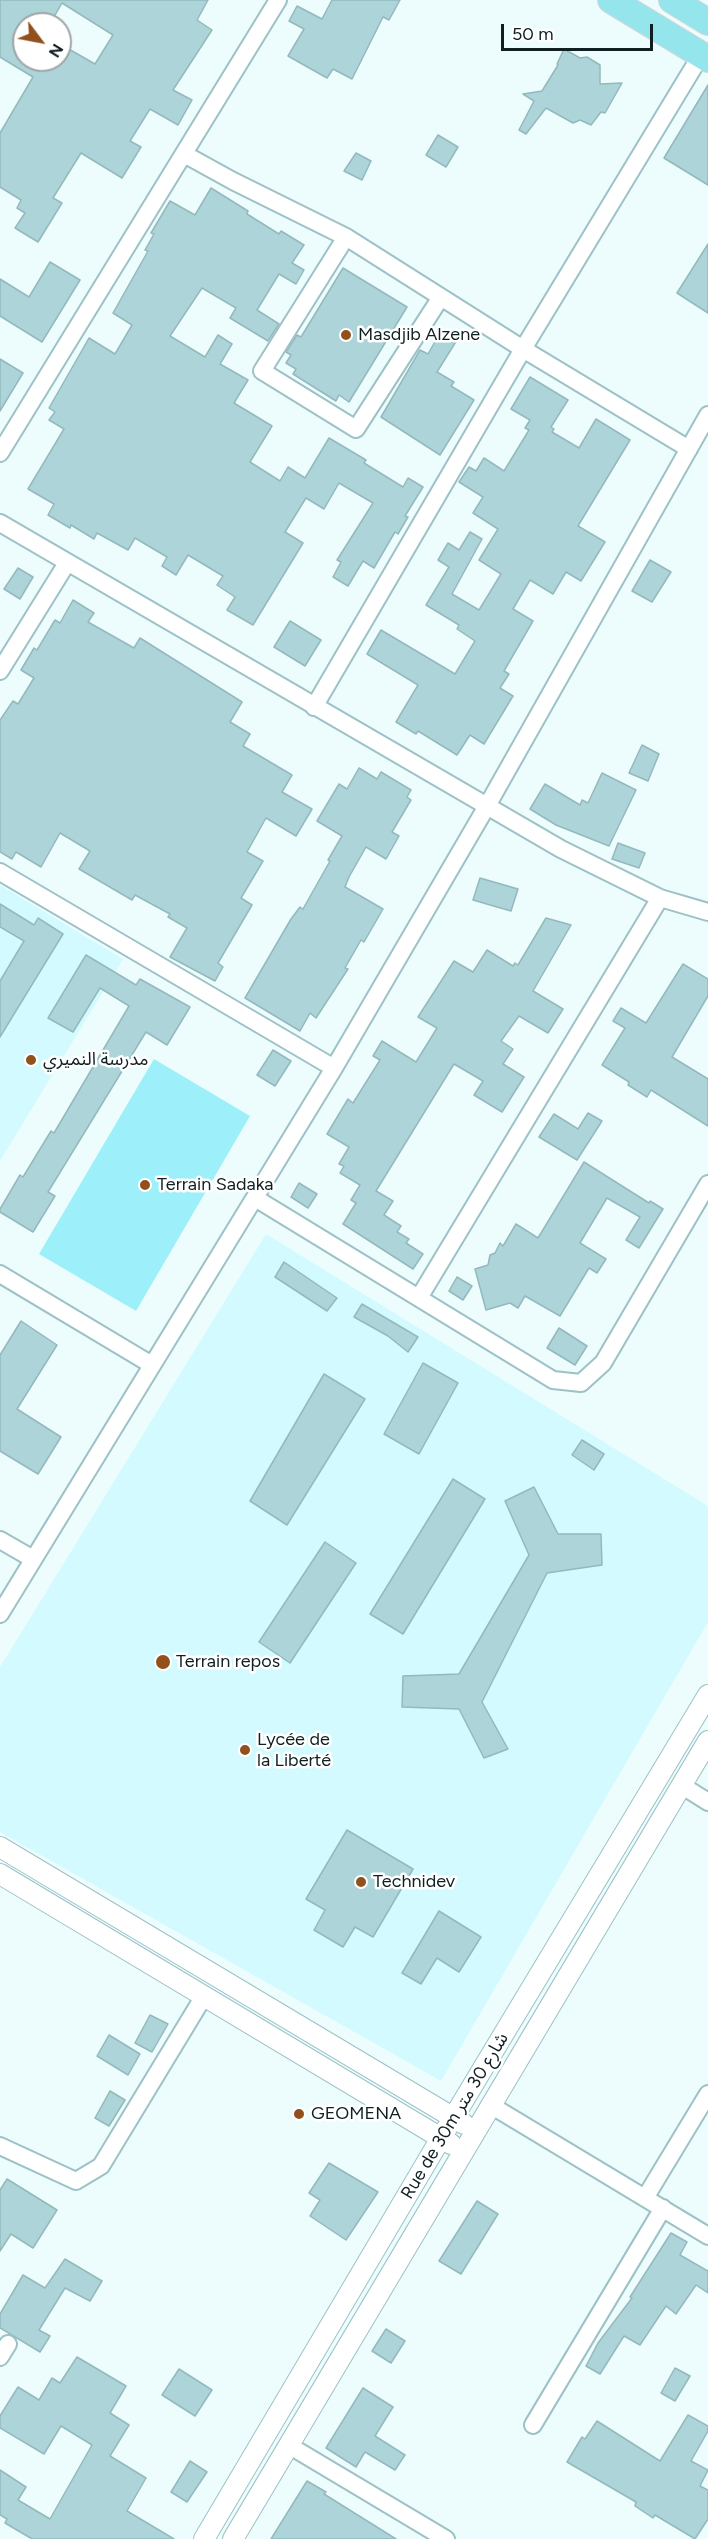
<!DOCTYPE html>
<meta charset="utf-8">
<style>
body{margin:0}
#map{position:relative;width:708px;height:2539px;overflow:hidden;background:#edfdfe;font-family:Figtree,sans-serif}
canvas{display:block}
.north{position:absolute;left:12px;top:12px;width:60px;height:60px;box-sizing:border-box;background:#fff;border:2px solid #9fa5a6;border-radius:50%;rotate:122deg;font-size:16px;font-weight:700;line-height:24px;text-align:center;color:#101f21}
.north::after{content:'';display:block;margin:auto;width:21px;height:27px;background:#91501c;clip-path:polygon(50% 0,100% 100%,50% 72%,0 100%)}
.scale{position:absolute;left:501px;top:24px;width:152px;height:27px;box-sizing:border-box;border:3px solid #101f21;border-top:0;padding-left:8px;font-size:18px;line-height:21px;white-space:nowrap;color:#101f21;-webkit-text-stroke:4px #fff;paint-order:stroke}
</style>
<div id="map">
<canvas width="708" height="2539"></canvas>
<div class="north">N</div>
<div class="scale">50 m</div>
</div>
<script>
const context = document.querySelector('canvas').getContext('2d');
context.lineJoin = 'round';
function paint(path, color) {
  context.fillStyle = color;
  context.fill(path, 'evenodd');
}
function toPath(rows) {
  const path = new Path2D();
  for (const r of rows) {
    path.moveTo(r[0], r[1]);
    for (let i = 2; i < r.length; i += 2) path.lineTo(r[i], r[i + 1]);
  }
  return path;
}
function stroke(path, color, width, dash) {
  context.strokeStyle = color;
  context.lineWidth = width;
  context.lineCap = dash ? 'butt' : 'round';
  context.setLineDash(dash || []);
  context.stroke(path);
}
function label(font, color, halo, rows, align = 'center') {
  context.font = font + ' Figtree,"Noto Sans Arabic",sans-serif';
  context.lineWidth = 5;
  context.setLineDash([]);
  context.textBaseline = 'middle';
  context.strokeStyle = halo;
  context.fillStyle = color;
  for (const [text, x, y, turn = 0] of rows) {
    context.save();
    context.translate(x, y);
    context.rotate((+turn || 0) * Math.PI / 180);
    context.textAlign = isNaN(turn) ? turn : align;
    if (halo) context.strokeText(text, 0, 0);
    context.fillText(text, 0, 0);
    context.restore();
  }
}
const built = toPath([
 [0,885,123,959,0,1161],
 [266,1234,708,1506,708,1622,441,2081,0,1832,0,1667]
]);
const green = toPath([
 [154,1059,250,1116,136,1311,39,1254]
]);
const building = toPath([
 [0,0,208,0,197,20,212,30,173,90,192,100,178,125,150,109,130,141,141,147,122,178,81,153,53,198,62,203,38,242,15,228,25,213,17,208,21,200,0,187,0,133,33,77,0,57,0,0],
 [62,3,113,35,95,64,60,44,60,60,24,60,24,24,50,24,62,3],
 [332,0,400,0,389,20,383,17,352,79,333,69,327,78,288,56,304,29,289,21,297,6,322,19,332,0],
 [564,49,580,58,587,57,600,65,600,84,622,83,605,113,601,112,591,125,580,120,573,123,546,108,526,134,519,130,534,101,523,94,542,91,558,65,557,64,564,49],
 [708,85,708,185,664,158,708,85],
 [438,135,458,147,446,167,426,155,438,135],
 [356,153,371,161,362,180,344,171,356,153],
 [211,188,248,211,247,214,279,234,281,231,304,245,292,263,304,270,296,284,279,274,257,310,279,324,268,341,230,318,236,308,202,288,170,336,205,357,218,335,232,344,220,364,248,380,234,403,272,426,250,462,280,481,288,467,305,478,329,438,366,460,364,463,403,487,408,478,423,487,405,516,408,517,398,534,395,532,374,568,363,561,348,586,333,577,341,562,337,560,373,503,339,483,324,509,306,498,285,532,303,543,253,625,227,610,235,597,217,585,223,576,188,555,176,575,162,566,167,557,135,538,128,550,97,533,94,539,71,525,70,528,48,515,54,504,28,489,64,429,49,420,55,412,49,408,89,338,115,354,132,325,113,313,148,251,145,250,154,234,151,233,170,201,195,215,211,188],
 [708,244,708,313,677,293,708,244],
 [50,262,80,280,42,342,0,316,0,279,29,297,50,262],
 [343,268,407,307,349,402,339,395,336,401,293,374,296,369,286,363,291,355,286,352,297,335,301,337,343,268],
 [441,331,457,340,437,372,454,382,451,386,474,400,440,455,381,417,420,350,428,354,441,331],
 [0,359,23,373,0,411,0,359],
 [530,377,568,400,551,427,554,429,552,432,579,448,596,419,630,440,578,526,605,542,581,581,566,572,553,594,530,580,513,609,533,621,504,671,509,674,500,688,513,696,484,744,470,735,457,755,418,731,416,734,396,722,418,685,367,654,381,630,455,674,475,641,457,629,459,625,426,605,449,567,438,560,448,543,459,550,470,532,482,539,452,594,479,610,501,574,479,560,498,529,473,513,483,497,459,482,469,467,476,471,484,458,504,471,529,430,525,428,530,420,511,409,530,377],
 [650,560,671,572,652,602,632,591,650,560],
 [18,568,33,577,20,599,4,589,18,568],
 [73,600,94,613,88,622,134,648,140,638,242,702,230,722,250,734,243,746,292,775,282,792,312,809,296,836,266,818,247,852,263,861,241,898,252,905,218,963,223,967,215,981,170,957,187,928,168,917,170,914,135,895,132,900,79,869,90,851,60,833,41,867,16,852,12,859,0,852,0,720,13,701,18,704,34,678,21,670,34,648,37,650,55,620,60,623,73,600],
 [290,621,321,640,305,666,274,647,290,621],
 [642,745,659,754,648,781,629,773,642,745],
 [359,768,377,779,381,772,411,790,407,797,411,800,392,832,399,836,386,859,366,847,349,877,345,887,383,909,364,942,361,940,345,968,348,969,316,1018,310,1013,300,1031,245,998,291,919,300,907,303,909,330,861,328,860,342,836,317,821,339,784,347,789,359,768],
 [602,773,636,790,609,846,556,825,530,809,545,784,580,805,582,800,588,803,602,773],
 [618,843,645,853,639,868,612,859,618,843],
 [480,878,518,889,511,911,473,900,480,878],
 [0,904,34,925,38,918,63,934,0,1037,0,981,24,941,0,927,0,904],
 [546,918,571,925,533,991,563,1009,548,1033,519,1016,501,1041,513,1049,503,1064,524,1077,502,1112,474,1095,483,1081,454,1064,376,1191,393,1201,384,1215,401,1226,397,1232,409,1239,406,1243,423,1254,413,1269,343,1224,356,1203,351,1200,360,1185,340,1173,344,1166,339,1164,349,1147,327,1134,348,1099,353,1103,380,1060,373,1056,382,1041,416,1062,437,1028,418,1017,454,961,473,972,487,950,513,966,515,963,518,965,546,918],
 [86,955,136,985,140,979,190,1007,167,1045,146,1032,48,1192,55,1196,33,1232,0,1212,0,1209,20,1175,23,1177,51,1131,54,1133,129,1006,100,988,73,1032,48,1018,86,955],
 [683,964,708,979,708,996,672,1057,708,1079,708,1126,651,1090,647,1097,628,1085,629,1082,602,1065,625,1028,613,1021,621,1008,646,1023,683,964],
 [273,1050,291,1061,275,1086,257,1075,273,1050],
 [588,1113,602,1121,577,1160,539,1137,554,1114,578,1129,588,1113],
 [584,1162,649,1203,650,1201,663,1209,639,1248,626,1240,640,1217,607,1198,580,1243,606,1259,597,1273,589,1268,560,1316,525,1296,518,1308,510,1303,486,1310,475,1269,488,1265,490,1255,495,1253,500,1243,503,1246,516,1224,538,1238,584,1162],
 [299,1183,317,1194,308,1208,291,1197,299,1183],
 [284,1262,337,1298,327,1311,275,1277,284,1262],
 [457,1277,472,1286,463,1300,449,1291,457,1277],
 [362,1304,418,1337,408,1352,388,1336,354,1317,362,1304],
 [21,1321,57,1345,17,1409,61,1437,38,1474,0,1451,0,1355,21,1321],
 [559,1328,587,1346,575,1365,547,1348,559,1328],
 [423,1363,458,1383,419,1454,384,1434,423,1363],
 [324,1374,365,1399,287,1525,250,1501,324,1374],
 [582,1440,604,1454,594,1470,572,1455,582,1440],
 [453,1479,485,1499,403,1634,370,1614,453,1479],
 [534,1487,558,1534,601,1534,602,1565,547,1573,482,1702,508,1749,484,1758,459,1709,402,1707,403,1676,459,1674,529,1555,505,1501,534,1487],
 [325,1542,356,1563,290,1663,259,1642,325,1542],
 [347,1830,413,1869,373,1937,355,1927,343,1947,314,1930,325,1910,306,1899,347,1830],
 [439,1911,481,1937,459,1972,437,1958,421,1984,402,1973,439,1911],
 [150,2015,168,2024,152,2052,135,2043,150,2015],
 [109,2035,140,2054,128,2075,97,2056,109,2035],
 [110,2091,125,2100,109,2126,95,2118,110,2091],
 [329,2163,378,2192,346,2240,310,2216,320,2200,309,2193,329,2163],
 [7,2179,57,2210,33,2248,11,2234,0,2251,0,2190,7,2179],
 [477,2201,498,2214,461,2274,439,2261,477,2201],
 [671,2233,687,2242,680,2255,708,2271,708,2293,696,2285,676,2314,666,2306,640,2345,624,2336,600,2374,586,2366,598,2343,632,2298,630,2297,671,2233],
 [65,2259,102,2281,90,2301,65,2288,39,2330,50,2336,40,2352,0,2328,0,2314,23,2275,45,2288,65,2259],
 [386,2329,405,2341,391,2363,372,2351,386,2329],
 [77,2357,126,2386,110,2413,129,2425,110,2456,146,2478,127,2511,174,2539,32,2539,5,2523,7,2519,0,2515,0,2470,26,2487,18,2500,50,2519,92,2445,61,2426,44,2454,0,2428,0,2416,18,2387,39,2400,52,2378,60,2383,77,2357],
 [675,2368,690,2376,675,2401,661,2393,675,2368],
 [179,2369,212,2390,195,2416,162,2395,179,2369],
 [363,2388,393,2407,375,2436,405,2455,395,2470,365,2452,356,2467,326,2448,363,2388],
 [688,2415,708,2426,708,2431,691,2461,708,2470,700,2486,708,2490,708,2519,695,2539,655,2515,653,2518,635,2506,636,2502,567,2462,582,2437,585,2439,597,2421,660,2461,688,2415],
 [190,2461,207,2472,187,2502,171,2492,190,2461],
 [307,2481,326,2492,324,2494,396,2539,271,2539,307,2481]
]);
const minor = toPath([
 [184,154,233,181,346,237,523,349,689,449],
 [346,237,262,371,356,429,441,297],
 [0,453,278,0],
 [0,523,561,849,660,898,708,912],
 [0,671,67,563],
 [314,707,523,349,701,55],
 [0,872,334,1068],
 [255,1198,553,1380,581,1383,603,1363,708,1184],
 [0,1274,152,1365],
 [420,1296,660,898],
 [0,1540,33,1559],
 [0,1614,334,1068,487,806,708,415],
 [681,1785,708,1802],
 [492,2106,708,2236],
 [0,2146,76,2181,101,2166,204,1996],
 [645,2198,708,2094],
 [0,2357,8,2344],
 [533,2425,663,2208],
 [290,2446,446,2539]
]);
const tertiary = toPath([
 [0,1847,464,2124],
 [0,1874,451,2144],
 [204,2539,441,2138,708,1695],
 [233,2539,708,1741]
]);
const primary = toPath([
 [611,0,708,59],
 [672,0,708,22]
]);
const markers = [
 [346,335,6,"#91501c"],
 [31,1060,6,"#91501c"],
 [145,1185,6,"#91501c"],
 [163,1662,8,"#91501c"],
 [245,1750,6,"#91501c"],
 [361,1882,6,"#91501c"],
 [299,2114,6,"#91501c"]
];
const poiNames = [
 ["Masdjib Alzene",358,335],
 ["مدرسة النميري",43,1060],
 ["Terrain Sadaka",157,1185],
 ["Terrain repos",176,1662],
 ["Lycée de",257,1740],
 ["la Liberté",257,1761],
 ["Technidev",373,1882],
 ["GEOMENA",311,2114]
];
const streetNames = [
 ["Rue de 30m شارع 30 متر",455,2116,-59]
];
paint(built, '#d3fbff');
paint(green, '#9df0f9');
paint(building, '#add4d8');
stroke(building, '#93b9bd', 1.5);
stroke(minor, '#9cc2c6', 20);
stroke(tertiary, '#9cc2c6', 22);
stroke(primary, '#d4d7d7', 28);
stroke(minor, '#fff', 16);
stroke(tertiary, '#fff', 20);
stroke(primary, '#95e5ed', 26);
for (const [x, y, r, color] of markers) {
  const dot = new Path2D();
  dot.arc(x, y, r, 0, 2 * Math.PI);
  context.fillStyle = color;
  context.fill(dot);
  stroke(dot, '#fff', 2);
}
label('18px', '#101f21', '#fff', poiNames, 'left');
label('18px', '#101f21', '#fff', streetNames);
</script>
